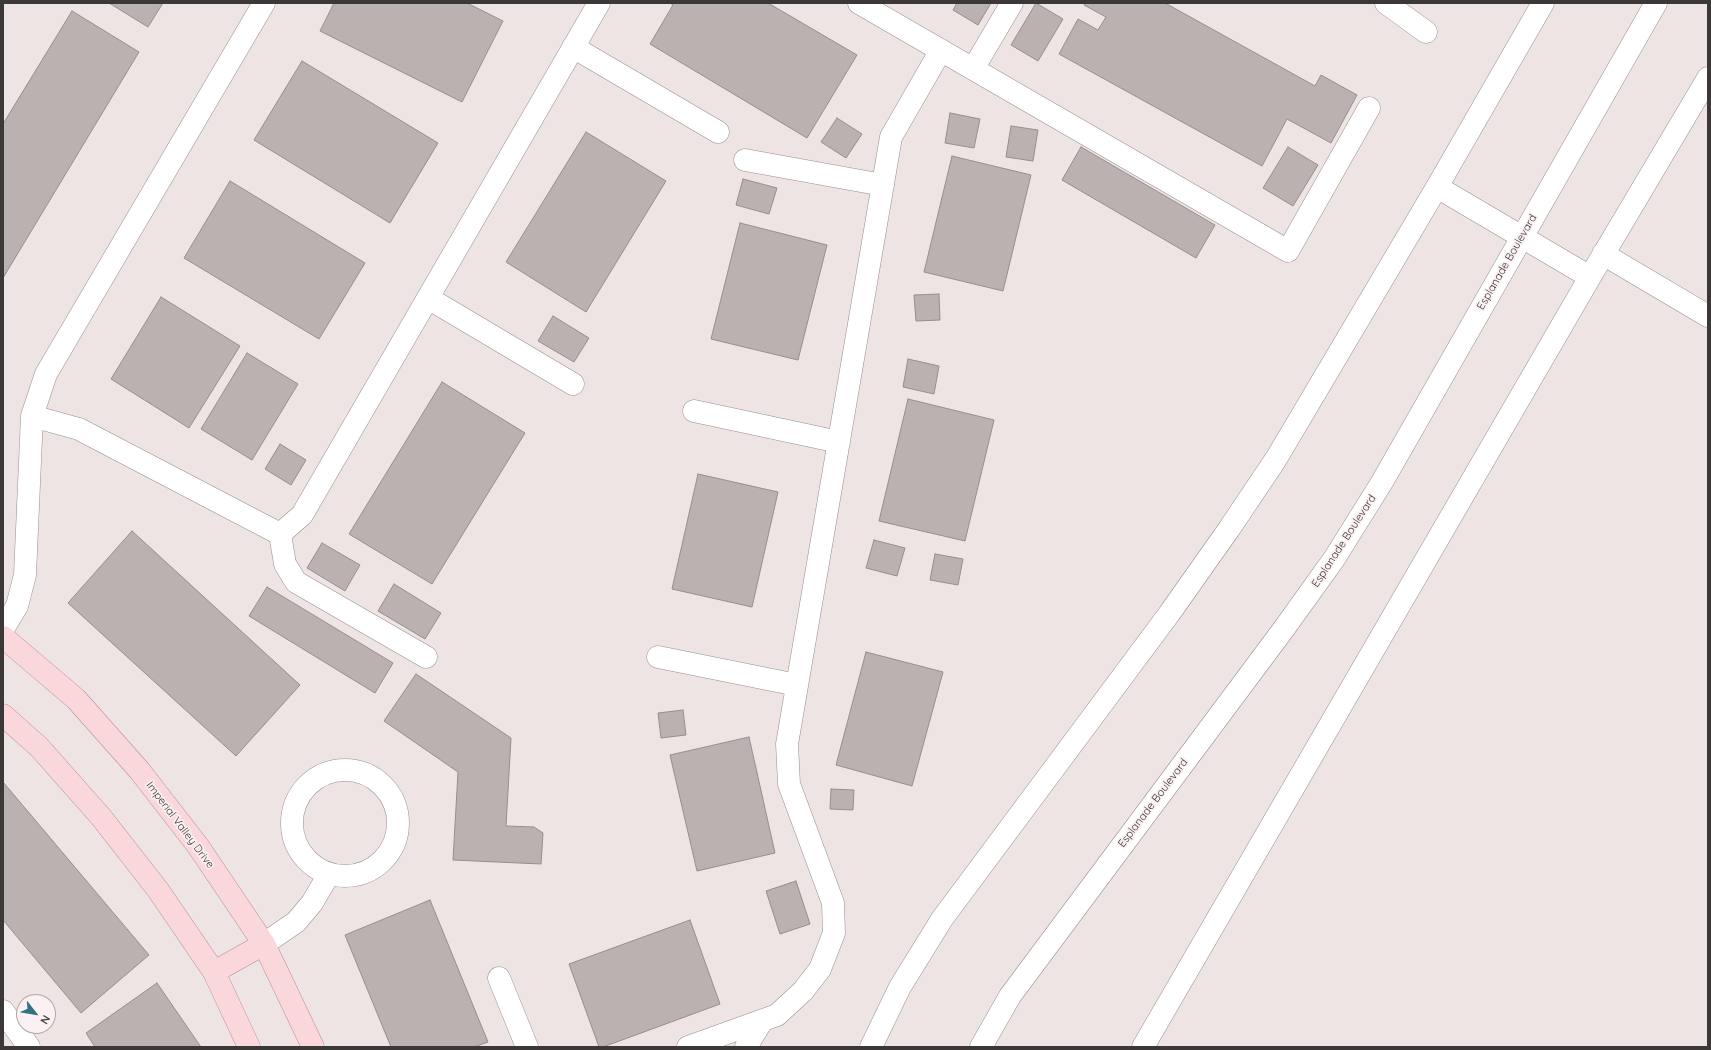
<!DOCTYPE html>
<style>
body{margin:0}
#map{position:relative;width:1711px;height:1050px;overflow:hidden;background:#efe4e4;font-family:Quicksand,sans-serif}
canvas{display:block}
.frame{position:absolute;inset:0;border:4px solid #3c3838;pointer-events:none}
.north{position:absolute;left:16px;top:994px;width:40px;height:40px;box-sizing:border-box;background:#fcf1f2;border:1px solid #afa7a8;border-radius:50%;rotate:121deg;font-size:11px;font-weight:700;line-height:16px;text-align:center;color:#3c3838}
.north::after{content:'';display:block;margin:auto;width:14px;height:18px;background:#327186;clip-path:polygon(50% 0,100% 100%,50% 72%,0 100%)}
</style>
<div id="map">
<canvas width="1711" height="1050"></canvas>
<div class="frame"></div>
<div class="north">N</div>
</div>
<script>
const context = document.querySelector('canvas').getContext('2d');
context.lineJoin = 'round';
function paint(path, color) {
  context.fillStyle = color;
  context.fill(path, 'evenodd');
}
function toPath(rows) {
  const path = new Path2D();
  for (const r of rows) {
    if (r.length === 3) {
      path.moveTo(r[0] + r[2], r[1]);
      path.arc(r[0], r[1], r[2], 0, 2 * Math.PI);
      continue;
    }
    path.moveTo(r[0], r[1]);
    for (let i = 2; i < r.length; i += 2) path.lineTo(r[i], r[i + 1]);
  }
  return path;
}
function stroke(path, color, width, dash) {
  context.strokeStyle = color;
  context.lineWidth = width;
  context.lineCap = dash ? 'butt' : 'round';
  context.setLineDash(dash || []);
  context.stroke(path);
}
function label(font, color, halo, rows, align = 'center') {
  context.font = font + ' Quicksand,sans-serif';
  context.lineWidth = 3.5;
  context.setLineDash([]);
  context.textBaseline = 'middle';
  context.strokeStyle = halo;
  context.fillStyle = color;
  for (const [text, x, y, turn = 0] of rows) {
    context.save();
    context.translate(x, y);
    context.rotate((+turn || 0) * Math.PI / 180);
    context.textAlign = isNaN(turn) ? turn : align;
    if (halo) context.strokeText(text, 0, 0);
    context.fillText(text, 0, 0);
    context.restore();
  }
}
const building = toPath([
 [109,3,163,3,148,27,109,3],
 [334,3,467,3,503,21,462,102,320,31,334,3],
 [670,3,768,3,857,55,807,138,650,44,673,5,670,3],
 [957,3,991,3,978,25,953,10,957,3],
 [1036,3,1063,19,1038,61,1011,45,1036,3],
 [1085,3,1165,3,1315,86,1321,75,1357,95,1331,143,1287,119,1262,166,1059,54,1078,19,1098,30,1106,17,1084,5,1085,3],
 [72,11,139,52,3,278,3,124,72,11],
 [302,61,438,143,390,223,254,140,302,61],
 [950,113,980,119,974,148,945,143,950,113],
 [837,118,862,134,846,158,821,142,837,118],
 [1011,126,1038,130,1033,161,1006,157,1011,126],
 [586,132,666,181,586,312,506,262,586,132],
 [1081,147,1215,225,1196,258,1062,180,1081,147],
 [1288,147,1318,165,1293,206,1263,188,1288,147],
 [952,156,1031,175,1003,291,924,272,952,156],
 [743,179,777,188,769,214,736,205,743,179],
 [230,181,365,263,319,339,184,258,230,181],
 [740,223,827,245,798,360,711,339,740,223],
 [939,294,940,320,916,321,914,295,939,294],
 [161,297,240,346,189,428,111,379,161,297],
 [553,316,589,338,574,362,538,341,553,316],
 [247,353,298,384,252,460,201,429,247,353],
 [908,359,939,366,934,394,903,387,908,359],
 [442,382,525,433,432,584,349,534,442,382],
 [908,399,994,420,965,541,879,521,908,399],
 [280,444,306,460,291,485,265,469,280,444],
 [698,474,778,492,752,607,672,589,698,474],
 [132,531,300,685,236,756,68,603,132,531],
 [874,540,905,548,897,576,866,568,874,540],
 [322,543,360,565,345,591,307,568,322,543],
 [935,554,963,559,958,585,930,580,935,554],
 [394,584,441,613,425,639,378,611,394,584],
 [267,587,393,663,375,693,249,616,267,587],
 [866,652,943,672,912,786,836,765,866,652],
 [416,674,511,738,506,826,534,827,543,833,541,864,453,860,458,772,384,721,416,674],
 [683,710,686,735,661,738,658,713,683,710],
 [749,737,775,853,697,871,670,755,749,737],
 [3,782,149,955,81,1013,3,920,3,782],
 [831,789,854,790,853,810,830,809,831,789],
 [796,881,810,924,780,934,766,891,796,881],
 [430,900,488,1042,474,1047,391,1047,345,935,430,900],
 [690,920,720,1004,603,1047,599,1047,569,964,690,920],
 [157,983,201,1047,95,1047,86,1033,157,983]
]);
const minor = toPath([
 [859,3,1288,251,1369,108],
 [1386,3,1426,32],
 [573,47,718,132],
 [973,69,1012,3],
 [745,160,883,185],
 [1437,187,1590,277],
 [1603,254,1708,316],
 [428,298,573,384],
 [694,411,839,442],
 [32,416,79,429,280,534,302,515,599,3],
 [280,534,285,564,296,582,426,657],
 [3,629,17,606,25,575,32,416,46,374,264,3],
 [658,657,797,685],
 [345,823,53],
 [264,944,296,922,312,903,329,874],
 [499,978,527,1047],
 [3,1011,29,1047],
 [688,1047,777,1015,803,991,820,969,834,933,833,903,789,784,787,744,891,137,941,50],
 [746,1047,762,1021],
 [871,1047,900,987,942,919,1169,614,1229,529,1276,459,1437,187,1543,3],
 [981,1047,1010,996,1283,630,1334,559,1382,482,1656,3],
 [1143,1047,1590,277,1708,78]
]);
const major = toPath([
 [3,637,76,699,139,770,198,846,264,944,313,1047],
 [3,715,39,747,101,817,158,890,214,972,249,1047],
 [214,972,264,944]
]);
const streetNames = [
 ["Esplanade Boulevard",1507,262,-60],
 ["Esplanade Boulevard",1344,541,-57],
 ["Esplanade Boulevard",1153,803,-53],
 ["Imperial Valley Drive",180,825,53]
];
paint(building, '#bbb1b1');
stroke(building, '#978d8e', 1);
stroke(minor, '#988e8f', 23);
stroke(major, '#b58e92', 23);
stroke(minor, '#fff', 22);
stroke(major, '#fad7da', 22);
label('11px', '#3c3838', '#fcf1f2', streetNames);
</script>
